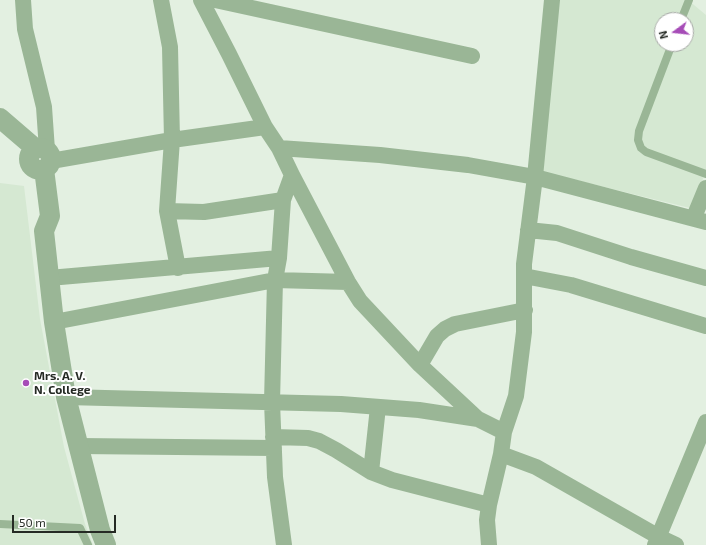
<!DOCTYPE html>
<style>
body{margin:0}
#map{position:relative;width:706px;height:545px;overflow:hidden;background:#e3f0e1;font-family:"Exo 2",sans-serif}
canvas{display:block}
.north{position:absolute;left:654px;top:12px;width:40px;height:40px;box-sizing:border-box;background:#fff;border:1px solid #a8aaa7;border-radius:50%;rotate:255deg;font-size:11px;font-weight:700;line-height:16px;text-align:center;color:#252a24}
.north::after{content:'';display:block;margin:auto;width:14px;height:18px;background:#a64cb7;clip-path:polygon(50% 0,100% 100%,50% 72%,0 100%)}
.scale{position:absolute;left:12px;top:515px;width:104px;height:18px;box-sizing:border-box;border:2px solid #252a24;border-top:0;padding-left:5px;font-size:12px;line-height:14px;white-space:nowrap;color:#252a24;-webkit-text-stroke:3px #fff;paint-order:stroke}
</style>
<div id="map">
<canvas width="706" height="545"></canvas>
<div class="north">N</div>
<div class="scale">50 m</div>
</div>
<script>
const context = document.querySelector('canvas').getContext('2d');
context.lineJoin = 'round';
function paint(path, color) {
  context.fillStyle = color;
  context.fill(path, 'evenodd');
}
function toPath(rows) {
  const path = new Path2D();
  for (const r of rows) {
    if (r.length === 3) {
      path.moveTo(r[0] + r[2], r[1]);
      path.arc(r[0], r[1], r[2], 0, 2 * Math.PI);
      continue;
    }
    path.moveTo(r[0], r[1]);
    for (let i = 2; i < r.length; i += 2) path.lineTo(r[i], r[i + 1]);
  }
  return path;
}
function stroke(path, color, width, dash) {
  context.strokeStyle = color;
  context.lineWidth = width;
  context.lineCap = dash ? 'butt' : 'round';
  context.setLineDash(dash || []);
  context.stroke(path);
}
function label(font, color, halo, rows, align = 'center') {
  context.font = font + ' "Exo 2",sans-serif';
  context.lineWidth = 4;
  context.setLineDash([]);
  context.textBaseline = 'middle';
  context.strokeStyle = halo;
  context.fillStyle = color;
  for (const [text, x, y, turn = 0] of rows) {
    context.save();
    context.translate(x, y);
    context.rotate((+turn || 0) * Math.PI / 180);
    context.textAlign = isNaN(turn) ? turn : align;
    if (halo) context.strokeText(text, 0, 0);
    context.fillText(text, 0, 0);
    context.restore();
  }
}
const built = toPath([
 [558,0,688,0,706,15,706,172,690,208,543,172],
 [662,20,686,20,686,44,662,44],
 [0,183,24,186,40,319,64,447,85,524,93,545,0,545]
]);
const service = toPath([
 [681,20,689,0],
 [672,44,639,131,638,140,641,148,646,152,706,174],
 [0,524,80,528,88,545]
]);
const minor = toPath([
 [23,0,25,29,44,107,47,150],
 [161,0,170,47,172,140,265,127],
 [201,0,229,54,265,127,279,148,380,155,468,165,535,177,706,222],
 [215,0,472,56],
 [279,148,292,175,348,282,360,301,420,365,478,419,504,432],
 [51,161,172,140,167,211,204,212,283,200],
 [167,211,178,268],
 [694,217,706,188],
 [528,230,557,233,631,257,706,278],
 [524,276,571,285,706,326],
 [49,278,279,258],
 [54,322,275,280,348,282],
 [420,365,437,336,445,329,455,324,525,310],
 [66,397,341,404,419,410,478,419],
 [273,437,308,438,319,441,336,450,371,472,392,480,489,505],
 [79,446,274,448],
 [501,454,504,432,516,396,524,332,524,264,535,177,552,0],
 [371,472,378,407],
 [284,545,275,477,272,402,275,280,279,258,283,200,292,175],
 [489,545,487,520,489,505,501,454,536,467,659,537,676,545],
 [655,545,706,422]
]);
const tertiary = toPath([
 [0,118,36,149],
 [40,159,11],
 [44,169,50,216,44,231,54,322,66,397,100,530,106,545]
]);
const markers = [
 [26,383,4,"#a64cb7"]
];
const poiNames = [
 ["Mrs. A. V.",34,376],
 ["N. College",34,390]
];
paint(built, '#d5e8d2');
stroke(service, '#9ab696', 8);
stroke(minor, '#9ab696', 16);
stroke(tertiary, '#9ab696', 20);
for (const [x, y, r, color] of markers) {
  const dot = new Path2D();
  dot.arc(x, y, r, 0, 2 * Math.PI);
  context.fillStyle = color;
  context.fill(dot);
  stroke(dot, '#fff', 1.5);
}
label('bold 12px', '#252a24', '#fff', poiNames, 'left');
</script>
